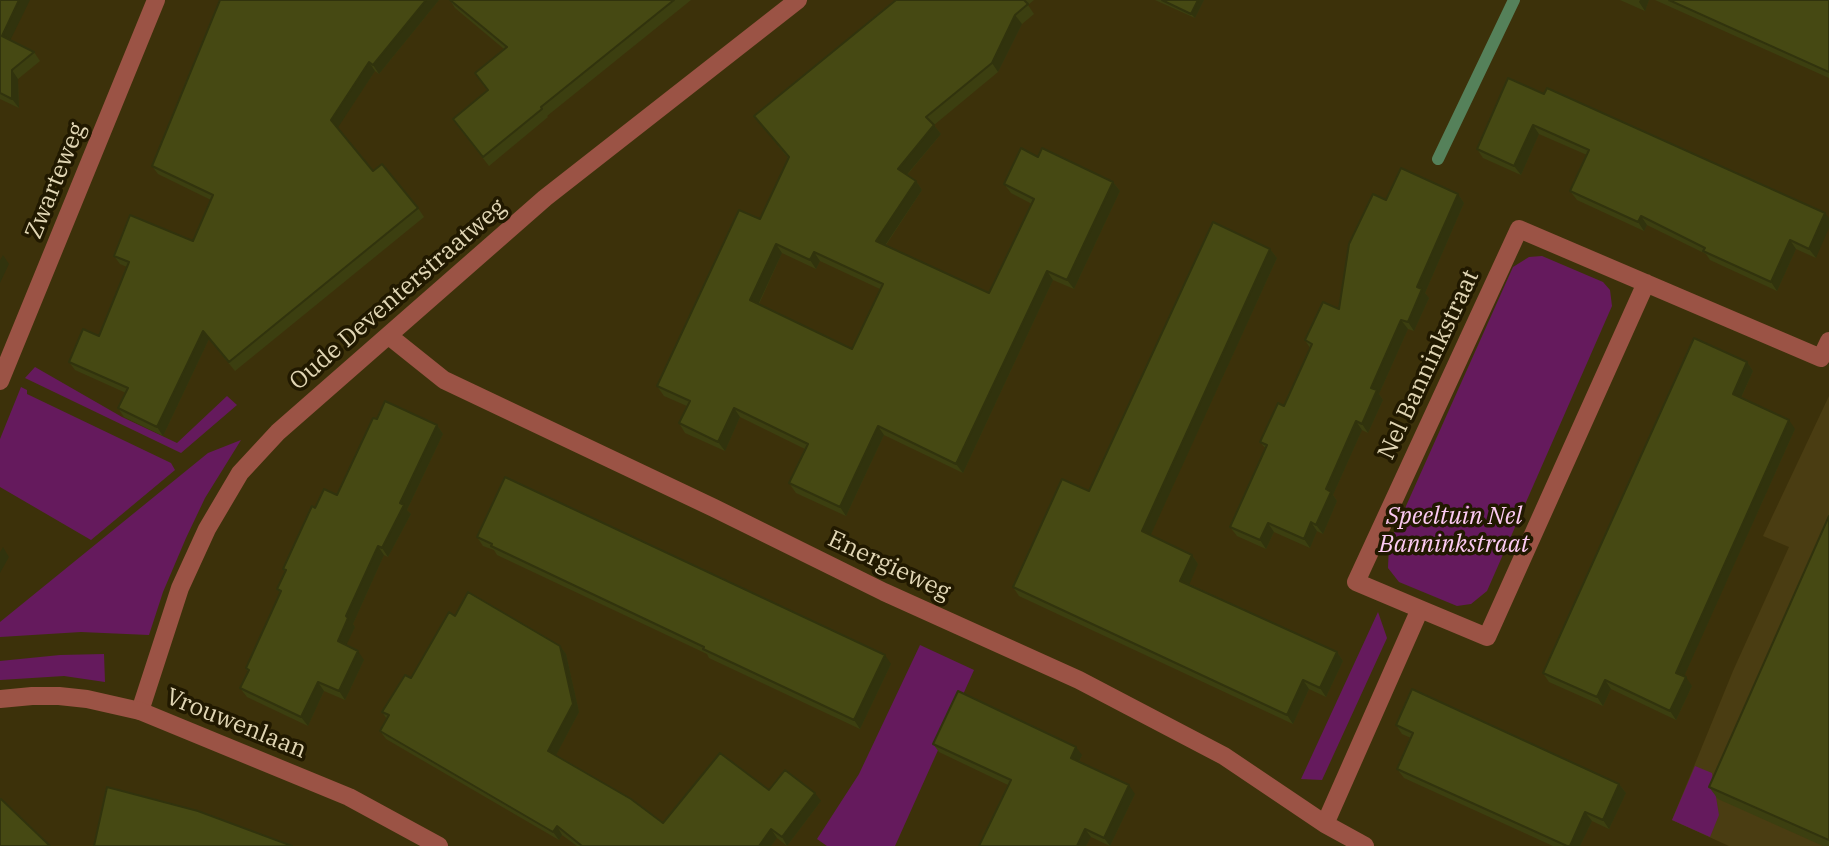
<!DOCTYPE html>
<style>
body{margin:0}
canvas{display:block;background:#3c310a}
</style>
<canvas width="1829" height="846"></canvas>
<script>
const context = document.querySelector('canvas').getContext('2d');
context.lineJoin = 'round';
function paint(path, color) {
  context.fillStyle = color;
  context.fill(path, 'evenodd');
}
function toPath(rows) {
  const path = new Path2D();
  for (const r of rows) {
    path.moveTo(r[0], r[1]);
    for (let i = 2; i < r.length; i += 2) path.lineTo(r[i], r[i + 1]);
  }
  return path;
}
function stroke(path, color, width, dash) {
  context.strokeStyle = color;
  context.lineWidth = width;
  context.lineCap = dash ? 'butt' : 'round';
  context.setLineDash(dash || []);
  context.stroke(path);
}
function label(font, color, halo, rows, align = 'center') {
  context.font = font + ' "IBM Plex Serif",serif';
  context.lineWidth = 7;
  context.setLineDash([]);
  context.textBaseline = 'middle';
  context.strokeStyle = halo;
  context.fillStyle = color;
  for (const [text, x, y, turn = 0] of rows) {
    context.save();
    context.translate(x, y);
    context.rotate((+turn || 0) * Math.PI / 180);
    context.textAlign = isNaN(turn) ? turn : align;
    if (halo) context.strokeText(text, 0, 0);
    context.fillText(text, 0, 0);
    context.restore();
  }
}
const built = toPath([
 [1829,396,1829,846,1729,846,1672,820,1733,671,1789,547,1763,536]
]);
const green = toPath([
 [1542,256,1603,282,1610,290,1612,306,1487,591,1471,604,1457,606,1399,582,1388,568,1389,544,1513,267,1529,257],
 [35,367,122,417,177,443,227,396,237,405,181,453,25,378],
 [21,387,27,390,27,394,171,463,175,470,91,540,0,487,0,439],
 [241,440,205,498,186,538,163,592,149,635,81,632,0,637,0,622,208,453],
 [1378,612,1387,638,1322,780,1301,779],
 [920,645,974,670,895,846,827,846,817,839,859,774],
 [104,654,105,682,64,676,0,680,0,661,60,655],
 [1695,766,1712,773,1719,815,1710,837,1672,820]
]);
const stream = toPath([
 [1438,159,1514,0]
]);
const minor = toPath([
 [389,336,444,380,714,508,884,592,1079,680,1224,756,1325,824,1365,846],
 [0,381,156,0],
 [1420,609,1487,637,1646,283],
 [140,711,180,588,207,529,240,473,278,432,545,198,798,0],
 [1325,824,1420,609,1356,582,1519,229,1821,358,1829,341]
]);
const tertiary = toPath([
 [0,699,32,696,59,696,87,699,140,711,349,797,439,846]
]);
const wall = toPath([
 [0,0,10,40,34,52,40,61,18,79,19,108,0,99],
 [220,0,439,0,379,74,375,71,337,128,373,171,418,208,424,217,235,371,209,339,163,436,124,417,118,408,126,393,75,370,69,362,99,336,127,267,120,264,114,256,193,241,211,200,158,174,152,166],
 [450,0,691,0,547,116,548,117,489,166,453,119,488,90,475,73,504,49,455,8],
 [896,0,1034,0,1028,5,1034,14,1022,24,998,72,934,125,941,134,907,175,916,181,922,190,886,245,989,293,1032,204,1011,193,1004,184,1038,157,1113,182,1120,191,1074,289,1053,280,963,473,884,435,846,516,796,493,789,483,805,449,740,417,725,451,685,433,679,423,687,406,664,396,657,386,760,219,788,158,754,116],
 [782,253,816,269,820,261,880,289,852,349,759,304],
 [1155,0,1204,0,1195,18],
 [1620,0,1649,0,1645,11],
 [1655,0,1829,0,1829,78],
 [1508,78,1825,213,1816,258,1796,249,1777,291,1710,260,1706,254,1647,225,1644,231,1577,200,1570,191,1587,155,1539,134,1521,175,1483,158,1477,149],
 [1458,194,1464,203,1425,293,1429,298,1414,331,1408,329,1379,394,1383,400,1368,433,1362,430,1333,495,1337,501,1323,534,1317,531,1310,548,1274,532,1266,549,1237,536,1230,527,1266,449,1260,442,1284,406,1310,348,1305,340],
 [1270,249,1277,258,1150,536,1192,555,1198,564,1189,584,1337,652,1343,661,1326,697,1309,689,1293,724,1019,596,1013,587,1089,491],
 [1747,362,1753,371,1741,398,1795,429,1684,676,1692,686,1676,720,1611,689,1603,706,1549,682,1543,673],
 [377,419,437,425,443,434,407,510,411,514,388,557,384,555,353,624,355,627,346,645,364,660,345,700,324,691,308,726,247,697,240,688,248,672,246,668,280,593,277,589,285,572,283,569,315,508,337,495],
 [1829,516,1829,846,1823,846,1718,799,1709,787],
 [477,537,891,664,860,729,709,658,707,654,497,555,494,550,483,546],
 [455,616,560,646,566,654,579,712,556,755,663,823,769,790,821,801,787,846,777,838,771,846,577,846,562,835,559,840,386,739,380,731,387,719,382,712,411,678],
 [1396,725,1619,784,1626,793,1609,829,1592,821,1580,846,1553,846,1404,778,1397,769,1411,738,1402,734],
 [933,744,1082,755,1079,762,1135,794,1110,846,1091,837,1086,846,980,846,1008,785,939,752]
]);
const shadedWall = toPath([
 [19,0,30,0,8,45,2,36],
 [426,0,439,0,379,74,373,65],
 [1198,0,1204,0,1195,18,1191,14],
 [1640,0,1649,0,1645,11,1639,2],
 [1015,15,1022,24,998,72,992,63],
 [369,62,375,71,337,129,331,120],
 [12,70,18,79,19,108,12,99],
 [934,125,941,134,904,178,898,169],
 [1533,125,1539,134,1521,175,1514,166],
 [916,181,922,190,882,250,876,241],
 [1113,182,1120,191,1074,289,1067,280],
 [1458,194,1464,203,1425,293,1429,298,1414,331,1408,322,1417,287],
 [1825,213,1829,218,1829,228,1816,258,1809,249],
 [1641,216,1647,225,1644,231,1638,222],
 [1790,240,1796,249,1777,291,1771,282],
 [776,244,782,253,756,309,750,300],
 [1270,249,1277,258,1148,541,1142,531],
 [814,252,820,261,816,269,810,260],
 [3,255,9,264,0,283,0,260],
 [1047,271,1053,280,963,473,956,464],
 [1401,320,1408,329,1379,394,1383,400,1368,433,1362,424,1371,388],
 [203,331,209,339,163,436,157,427],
 [1747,362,1753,371,1739,402,1733,394],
 [734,408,740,417,725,451,718,442],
 [1789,420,1795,429,1682,681,1676,673],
 [1356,421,1362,430,1333,495,1337,501,1323,534,1316,525,1326,489],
 [437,425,443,434,407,510,411,514,388,557,382,548,400,503],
 [878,426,884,435,846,516,840,507],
 [1311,522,1317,531,1310,548,1304,539],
 [1268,523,1274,532,1266,549,1260,540],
 [378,546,384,555,353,624,355,627,344,650,338,641,346,616],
 [3,547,9,557,0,573,0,552],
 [1192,555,1198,564,1187,590,1180,581],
 [560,646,566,654,579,712,554,759,548,751],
 [358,651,364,660,345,700,339,691],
 [1337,652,1343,661,1326,697,1320,688],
 [885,655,891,664,860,729,854,720],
 [1686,677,1692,686,1676,720,1670,711],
 [1303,680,1309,689,1293,724,1287,715],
 [1605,680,1611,689,1603,706,1597,697],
 [318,682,324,691,308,726,301,717],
 [1076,747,1082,755,1077,766,1071,758],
 [1619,784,1626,793,1609,829,1603,820],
 [1129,785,1135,794,1110,846,1104,838],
 [815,793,821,801,787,846,782,837],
 [1585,812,1592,821,1580,846,1570,846],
 [557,826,562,835,559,840,553,832],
 [771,829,777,838,771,846,759,846],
 [1085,829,1091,837,1086,846,1077,846]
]);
const building = toPath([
 [0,0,19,0,2,36,34,52,12,70,12,99,0,93,0,0],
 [220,0,426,0,373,65,369,62,331,120,373,171,382,164,418,208,229,362,203,331,157,427,118,408,128,388,69,362,83,329,99,336,129,262,114,256,130,215,193,241,213,195,152,166,220,0],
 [450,0,674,0,541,107,542,109,483,157,453,119,488,90,475,73,507,47,450,0],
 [896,0,1024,0,1028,4,1015,15,992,63,926,117,934,125,898,169,916,181,876,241,989,293,1034,199,1004,184,1021,148,1038,157,1042,148,1113,182,1067,280,1047,271,956,464,878,426,840,507,789,483,808,444,734,408,718,442,679,423,690,401,657,386,739,210,760,219,789,157,754,116,896,0],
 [776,244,810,260,814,252,883,284,852,349,750,300,776,244],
 [1162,0,1198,0,1191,14,1162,0],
 [1669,0,1829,0,1829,72,1669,0],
 [1508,78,1544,94,1547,88,1825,213,1809,249,1790,240,1771,282,1703,251,1705,248,1641,216,1638,222,1570,191,1589,150,1533,125,1514,166,1477,149,1508,78],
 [1401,168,1458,194,1417,287,1422,289,1408,322,1401,320,1371,388,1377,390,1362,424,1356,421,1326,489,1331,492,1316,525,1311,522,1304,539,1268,523,1260,540,1230,527,1267,445,1260,442,1278,403,1284,406,1312,344,1305,340,1323,302,1339,309,1349,244,1373,194,1386,200,1401,168],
 [1213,222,1270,249,1142,531,1192,555,1180,581,1337,652,1320,688,1303,680,1287,715,1013,587,1062,479,1089,491,1213,222],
 [1694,338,1747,362,1733,394,1789,420,1676,673,1686,677,1670,711,1605,680,1597,697,1543,673,1694,338],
 [385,401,437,425,400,503,404,505,382,548,378,546,346,616,348,618,338,641,358,651,339,691,318,682,301,717,240,688,249,670,246,668,281,591,277,589,286,570,283,569,312,506,315,508,324,489,337,495,373,418,377,419,385,401],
 [505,477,885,655,854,720,703,649,704,647,491,546,492,544,477,537,505,477],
 [1829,516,1829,840,1709,787,1829,516],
 [468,592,560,646,573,704,548,751,631,799,663,823,720,753,769,790,785,770,815,793,782,837,771,829,759,846,582,846,557,826,553,832,380,731,389,715,382,712,405,675,411,678,449,612,455,616,468,592],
 [1412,689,1619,784,1603,820,1585,812,1570,846,1567,846,1397,769,1413,733,1396,725,1412,689],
 [958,691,1076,747,1071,758,1129,785,1104,838,1085,829,1077,846,979,846,1011,780,933,744,958,691],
 [107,787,198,811,292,846,94,846,107,787],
 [1,799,50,846,0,846,0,800,1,799]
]);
const streetNames = [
 ["Zwarteweg",56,181,-68],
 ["Oude Deventerstraatweg",398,295,-41],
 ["Nel Banninkstraat",1429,365,-65],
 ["Energieweg",889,566,25],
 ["Vrouwenlaan",236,724,22]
];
const parkNames = [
 ["Speeltuin Nel",1454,517],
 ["Banninkstraat",1454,545]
];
paint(built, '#4a3d12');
paint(green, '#651a5d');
stroke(stream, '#55815a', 12);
stroke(minor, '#9b5345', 18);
stroke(tertiary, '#9b5345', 18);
paint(wall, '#3c3f10');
paint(shadedWall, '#31330d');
paint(building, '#464913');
stroke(building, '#31330d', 2);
label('24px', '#e1d6b4', '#211900', streetNames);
label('italic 24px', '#fdcbf4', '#211900', parkNames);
</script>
